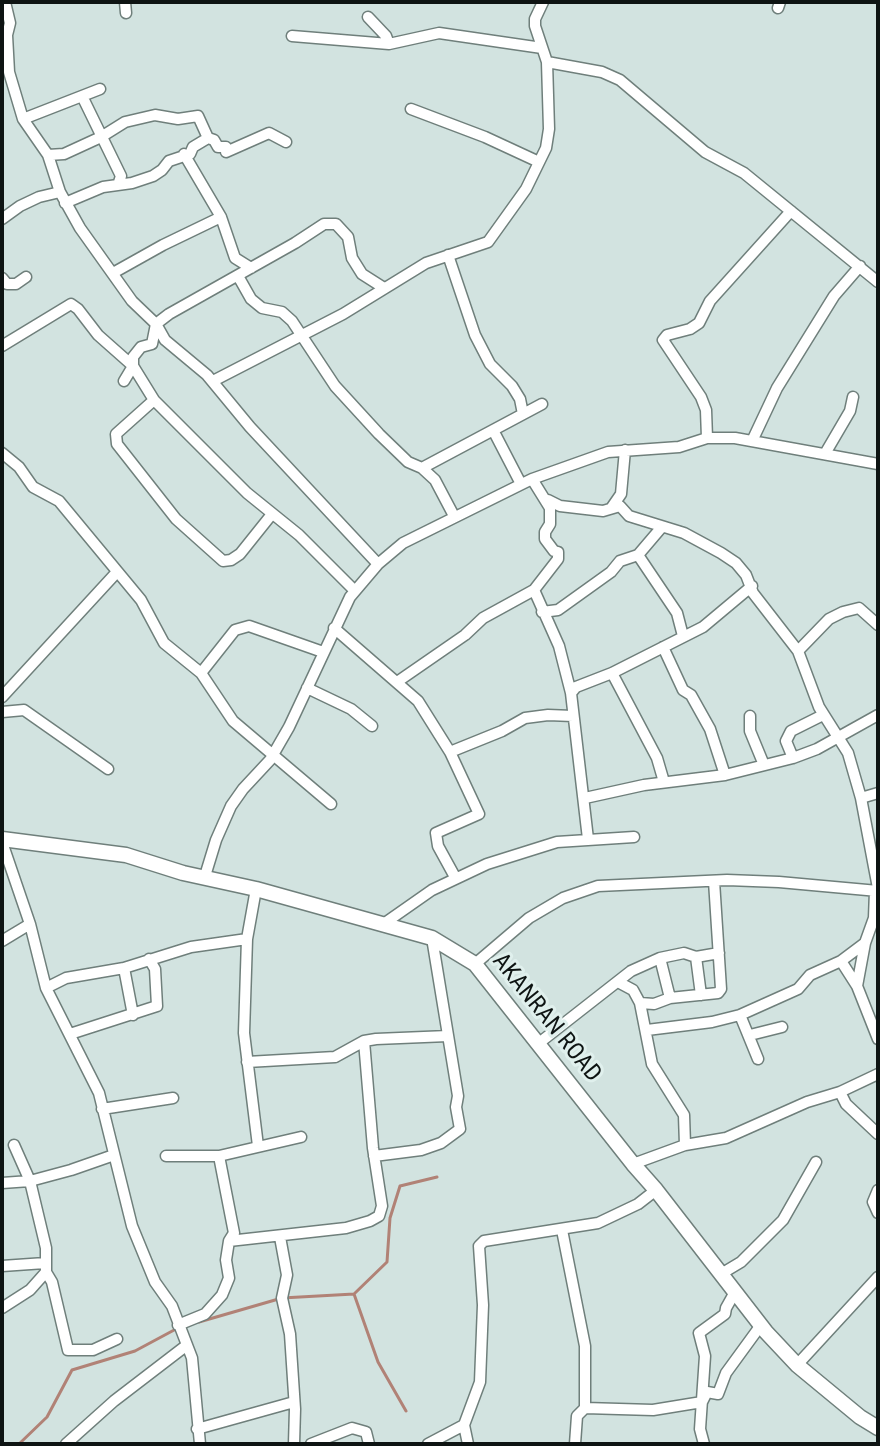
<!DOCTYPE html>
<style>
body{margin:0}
#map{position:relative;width:880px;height:1446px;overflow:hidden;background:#d2e3e0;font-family:"Roboto Condensed",sans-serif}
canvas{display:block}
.frame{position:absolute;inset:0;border:4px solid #0e1413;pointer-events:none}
</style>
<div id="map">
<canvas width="880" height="1446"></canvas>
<div class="frame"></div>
</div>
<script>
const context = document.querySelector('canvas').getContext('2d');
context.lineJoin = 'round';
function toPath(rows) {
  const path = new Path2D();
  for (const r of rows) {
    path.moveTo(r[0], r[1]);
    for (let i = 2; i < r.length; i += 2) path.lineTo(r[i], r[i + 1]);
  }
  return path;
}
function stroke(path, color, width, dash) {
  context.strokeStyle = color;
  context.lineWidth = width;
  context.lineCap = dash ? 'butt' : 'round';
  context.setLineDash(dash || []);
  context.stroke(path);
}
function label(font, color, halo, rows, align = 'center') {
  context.font = font + ' "Roboto Condensed",sans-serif';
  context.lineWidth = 6;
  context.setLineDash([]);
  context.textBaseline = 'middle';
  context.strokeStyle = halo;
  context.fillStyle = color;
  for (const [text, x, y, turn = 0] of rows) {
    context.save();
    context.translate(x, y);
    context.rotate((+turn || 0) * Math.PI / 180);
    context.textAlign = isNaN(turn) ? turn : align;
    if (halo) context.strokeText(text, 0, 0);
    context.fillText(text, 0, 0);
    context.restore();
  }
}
const stream = toPath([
 [354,1294,378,1362,406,1411],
 [199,1322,282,1298,354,1294,387,1262,390,1218,400,1186,437,1177],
 [19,1444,47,1417,72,1370,135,1351,176,1329]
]);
const street = toPath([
 [5,2,10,23,7,35,9,72,23,119,48,155,60,192,80,228,132,301,156,324,165,340,207,375,250,427,378,564],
 [125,2,126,13],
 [543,2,535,19,535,26,547,62,602,72,620,80,705,152,744,173,878,282],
 [778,8,780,2],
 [368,17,386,36,389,44],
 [292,36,389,44,439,33,542,48],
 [82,96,121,176,118,185],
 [411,109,485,137,539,162],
 [23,119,100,89],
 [184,154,221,217,235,258,251,268],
 [48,155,64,154,101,137,125,122,155,115,178,119,198,116,208,138,214,140,218,147,226,147,226,152,269,133,286,142],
 [65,203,103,187,132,183,153,176,162,170,169,161,190,154,193,147,208,138],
 [2,219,20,206,39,197,60,192],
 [448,255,475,335,490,364,512,386,520,399,523,414],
 [113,273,163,245,221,217],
 [238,276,251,299,262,308,282,312,292,321,335,386,379,434,408,462,422,468,435,480,454,516],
 [2,278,7,284,16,284,26,277],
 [2,346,71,304,78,309,98,335,133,366,154,400,247,493,299,535,355,591],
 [124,381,133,366,133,357,141,347,152,344,156,324,169,314,295,243,324,224,336,224,348,237,352,258,362,274,384,288],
 [213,381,343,314,426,263,488,242,526,189,546,148,549,129,547,62],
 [154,400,116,434,117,444,176,519,223,561,231,560,240,554,272,514],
 [493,430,521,484],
 [707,438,706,410,701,397,663,340,667,335,690,329,699,323,710,301,791,211],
 [753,439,777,388,834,296,860,266],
 [826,452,850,411,853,397],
 [2,453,19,467,33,487,59,501,141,600,164,643,201,673,233,721,331,804],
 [422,468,542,404],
 [548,500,560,506,603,511,620,506,629,516,684,533,721,553,736,563,746,575,753,593,798,651,819,707,848,753,861,798,878,888],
 [612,507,621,494,625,450],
 [638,555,677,613,683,636],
 [534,590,559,646,571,693,588,839],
 [542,612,558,610,611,572,620,561,638,555,661,528],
 [334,628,418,701,450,752,479,814,436,833,438,846,455,877],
 [663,647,683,690,691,695,710,729,725,775],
 [798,651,829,619,843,612,859,608,878,625],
 [201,673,235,630,249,626,323,652],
 [612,673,657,758,664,782],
 [397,682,465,635,483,618,534,590,558,559,558,552,554,551,545,539,545,532,550,524,550,508,532,479],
 [307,688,351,709,372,726],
 [571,693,576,687,612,673,703,627,752,586],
 [2,697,117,572],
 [2,712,24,710,108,769],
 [750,716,750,731,764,765],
 [450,752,502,731,525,718,548,715,573,716],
 [793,758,786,741,791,731,823,715],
 [585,798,644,785,725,775,793,758,817,749,878,715],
 [861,798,878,793],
 [2,842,30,924,46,988,99,1093,132,1226,155,1282,172,1306,192,1358,200,1444],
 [205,876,216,840,231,806,243,789,270,760,289,727,350,597,378,564,403,543,532,479,608,452,679,447,707,438,735,438,878,464],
 [256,889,247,939,244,1033,258,1146],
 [382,925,432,890,487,864,557,842,634,837],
 [2,941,30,924],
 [696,957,701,995],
 [660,958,670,998],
 [841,961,857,986,878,1039],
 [475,964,529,918,563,898,598,886,727,880,779,882,878,891],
 [124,968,133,1015],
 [618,982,633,990,640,1003,652,1064,684,1115,685,1145],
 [857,986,865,943,874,918,875,891],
 [46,988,66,978,124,968,191,947,247,939],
 [640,1003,654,1004,670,998,718,993,721,989,714,881],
 [740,1015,758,1059],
 [647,1030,712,1022,740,1015,798,989,810,975,841,961,865,943],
 [70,1034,157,1006,155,969,149,959],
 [750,1035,782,1027],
 [539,1043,631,971,660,958,684,953,696,957,719,953],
 [247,1062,335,1057,364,1041,376,1039,448,1036],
 [840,1092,846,1104,878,1134],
 [102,1109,173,1098],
 [14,1145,30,1181,46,1248,46,1272,52,1282,68,1350,93,1350,117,1339],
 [166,1156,219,1156,301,1137],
 [374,1156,421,1150,441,1143,460,1129,456,1107,458,1096,432,938],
 [633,1164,685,1145,726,1138,807,1102,840,1092,878,1074],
 [2,1183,30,1181,71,1170,114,1155],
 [878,1190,873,1202,878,1213],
 [562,1230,585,1346,585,1408,577,1416,575,1444],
 [280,1237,287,1275,282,1298,290,1334,295,1409,294,1444],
 [229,1241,346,1228,370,1221,379,1216,382,1206,373,1148,364,1041],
 [2,1266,45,1263],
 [721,1274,741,1262,783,1220,816,1162],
 [2,1308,30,1290,46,1272],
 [178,1325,205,1314,222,1295,229,1278,226,1260,229,1241,234,1233,219,1156],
 [797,1365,878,1277],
 [585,1408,653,1410,702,1402,707,1392,718,1394,726,1373,761,1325],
 [197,1429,294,1402],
 [66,1444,114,1401,187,1345],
 [311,1444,352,1428,366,1432,369,1444],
 [428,1444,464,1425],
 [468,1444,464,1425,480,1382,483,1305,479,1246,484,1241,598,1223,638,1204,656,1190],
 [704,1444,700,1429,705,1356,699,1333,725,1314,726,1308,735,1292]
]);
const secondary = toPath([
 [2,839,126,855,183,873,256,889,432,938,475,964,633,1164,656,1190,766,1332,797,1365,860,1417,878,1428]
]);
const streetNames = [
 ["AKANRAN ROAD",546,1018,51]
];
stroke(stream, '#b18276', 3);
stroke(street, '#6f7f7b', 13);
stroke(secondary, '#6f7f7b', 17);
stroke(street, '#fff', 10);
stroke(secondary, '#fff', 14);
label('24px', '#0e1413', '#e0f0ed', streetNames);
</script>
